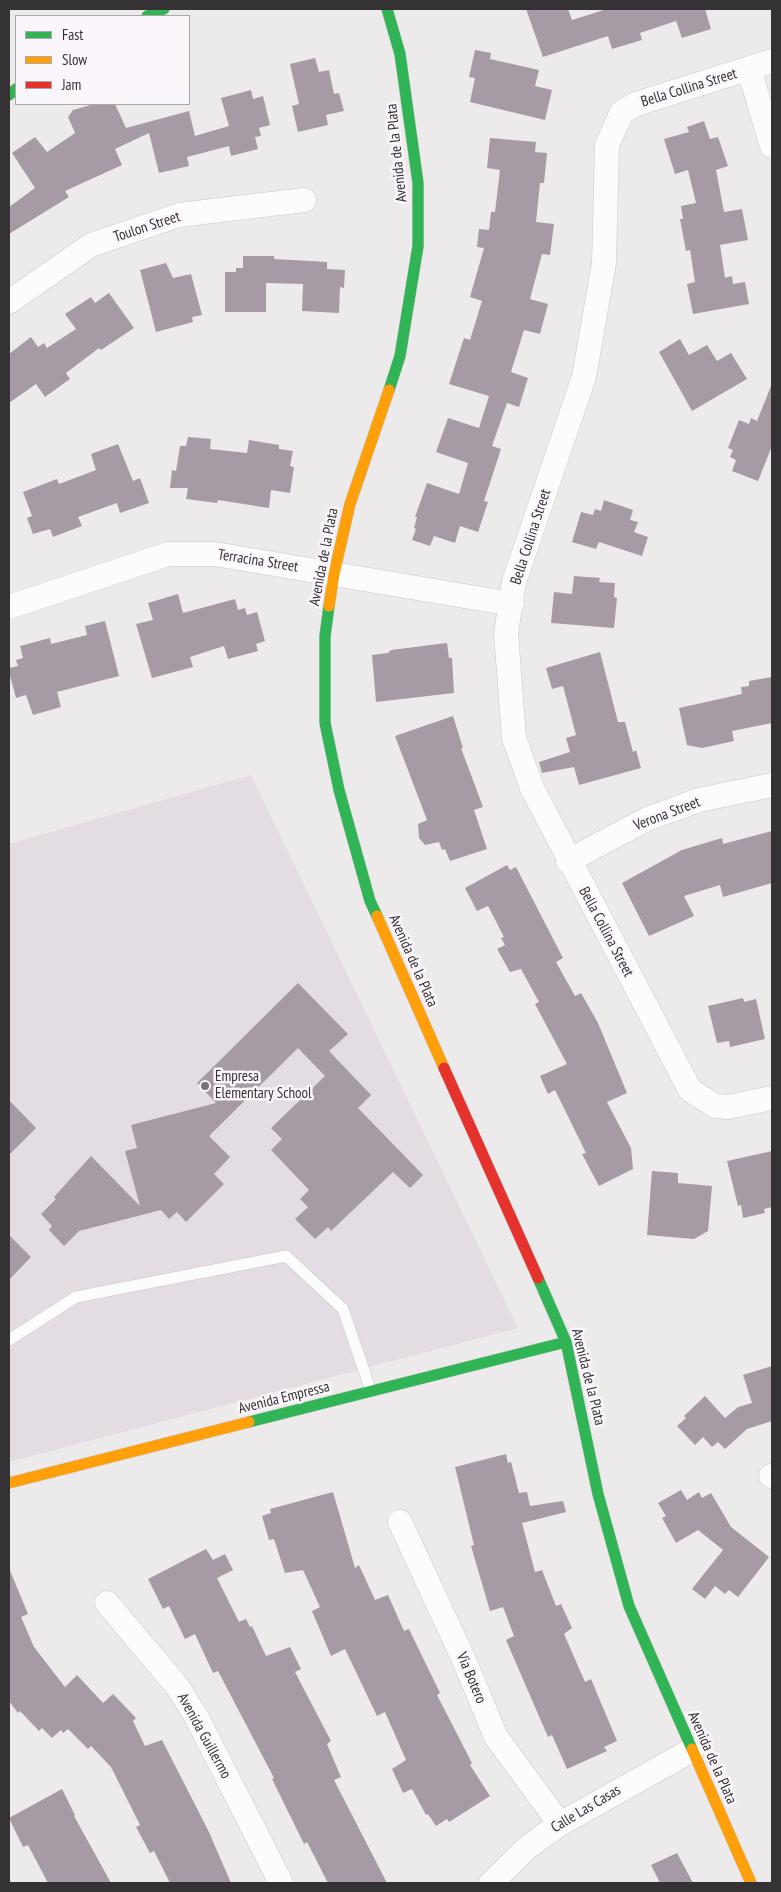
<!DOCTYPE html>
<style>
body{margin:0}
#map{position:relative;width:781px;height:1892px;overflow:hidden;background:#edeaec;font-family:"PT Sans Narrow",sans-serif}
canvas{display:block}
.frame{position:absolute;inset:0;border:10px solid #343234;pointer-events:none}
.legend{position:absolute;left:15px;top:15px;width:175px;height:90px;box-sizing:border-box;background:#fbf6fb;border:1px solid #aba8ab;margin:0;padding:6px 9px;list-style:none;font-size:15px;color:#343234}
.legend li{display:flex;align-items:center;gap:10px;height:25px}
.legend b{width:25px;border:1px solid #aba8ab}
</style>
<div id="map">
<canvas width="781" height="1892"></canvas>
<div class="frame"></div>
<ul class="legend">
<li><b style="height:6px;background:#30b455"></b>Fast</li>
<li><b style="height:6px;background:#ff9f0a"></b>Slow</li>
<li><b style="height:6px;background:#e5322d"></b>Jam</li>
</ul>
</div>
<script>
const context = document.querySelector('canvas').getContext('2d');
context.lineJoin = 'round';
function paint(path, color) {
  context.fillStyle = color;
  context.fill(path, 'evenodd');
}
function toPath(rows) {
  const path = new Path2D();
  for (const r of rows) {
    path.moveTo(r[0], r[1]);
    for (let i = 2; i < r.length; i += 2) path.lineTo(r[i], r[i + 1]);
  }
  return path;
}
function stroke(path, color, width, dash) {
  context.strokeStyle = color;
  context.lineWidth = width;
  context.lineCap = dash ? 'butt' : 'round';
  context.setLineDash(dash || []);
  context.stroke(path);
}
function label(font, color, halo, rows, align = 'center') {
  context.font = font + ' "PT Sans Narrow",sans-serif';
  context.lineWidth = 5;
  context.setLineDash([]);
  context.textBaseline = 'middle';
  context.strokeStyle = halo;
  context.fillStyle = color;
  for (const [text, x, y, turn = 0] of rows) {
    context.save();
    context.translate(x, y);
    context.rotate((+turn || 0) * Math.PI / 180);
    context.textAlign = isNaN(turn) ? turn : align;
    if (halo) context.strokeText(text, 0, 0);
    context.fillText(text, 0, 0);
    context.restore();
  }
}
const built = toPath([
 [251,775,518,1328,9,1462,9,844]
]);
const building = toPath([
 [526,9,568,9,572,20,607,9,705,9,711,29,682,38,676,21,640,33,642,40,612,49,608,36,543,57],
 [475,50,491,53,490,59,539,70,535,86,552,90,545,120,470,102,475,78,469,77],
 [315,58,319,72,329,70,334,94,339,93,344,111,326,115,328,125,298,132,292,106,299,104,290,64],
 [251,90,253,99,263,96,270,125,259,128,261,136,255,137,258,149,231,156,229,146,187,157,189,166,159,173,149,133,115,149,122,165,65,191,69,197,9,234,9,207,35,188,12,153,35,137,47,152,75,133,68,117,73,110,94,104,115,104,126,128,189,111,195,136,229,126,221,98],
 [704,121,710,139,718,137,728,166,716,170,724,212,742,209,748,240,720,245,725,278,732,276,733,284,745,282,749,304,693,314,687,284,695,282,690,250,686,251,680,219,683,219,681,206,696,203,688,170,675,174,664,139,689,132,687,127],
 [490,138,536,142,535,152,547,153,544,183,540,183,536,222,554,224,550,255,542,254,530,299,548,304,540,334,524,330,511,372,528,378,519,407,507,403,492,446,501,449,484,501,488,502,478,532,460,526,455,543,434,536,430,546,412,540,416,529,414,528,417,517,415,517,427,483,459,494,468,463,436,452,448,418,479,428,489,396,449,384,464,338,470,340,482,301,470,297,484,248,477,247,479,229,489,230,491,212,495,212,500,170,487,168],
 [243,256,274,256,274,259,327,262,327,269,345,270,344,288,340,287,339,313,302,311,303,284,266,283,266,312,225,312,225,272,236,272,236,268,243,268],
 [166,263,173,278,191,274,202,315,192,317,193,322,156,332,140,270],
 [109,293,134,328,101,350,99,348,66,373,70,379,45,397,36,384,9,403,9,354,31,337,38,347,44,343,47,348,76,329,65,314,91,297,95,303],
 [680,339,689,355,707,345,717,361,731,353,747,379,692,411,659,352],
 [771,386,772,446,758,481,732,471,736,460,730,457,733,450,728,448,739,420,749,424,751,418,757,421],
 [188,437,211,439,210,449,247,453,249,440,279,445,279,449,293,451,290,466,294,467,290,493,271,490,269,508,218,500,217,503,186,499,188,488,170,488,172,470,176,471,180,446,186,446],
 [118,444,133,481,140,478,149,503,120,513,117,503,78,517,82,526,53,537,50,529,33,534,27,518,32,516,23,492,57,479,59,484,96,470,91,454],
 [604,500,633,510,630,520,638,522,634,532,648,537,642,556,599,542,596,549,572,542,581,512,593,515,595,509,601,511],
 [574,576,600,578,599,582,615,583,614,597,617,598,614,628,551,623,554,592,572,594],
 [178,594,183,613,235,599,238,610,245,608,247,615,257,612,265,641,256,644,258,651,228,659,224,646,190,657,193,667,152,678,136,624,153,620,148,603],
 [105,621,119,676,57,692,61,707,33,715,26,695,16,698,9,672,9,668,18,666,16,660,23,658,20,646,50,638,51,644,87,635,85,626],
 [447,643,449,658,452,658,454,693,376,702,372,655,388,653,391,650],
 [600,652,618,722,625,722,633,752,636,750,641,768,579,785,574,767,542,773,539,762,570,752,566,738,576,735,563,686,552,689,546,668],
 [772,677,772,723,732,731,734,741,702,748,687,745,679,708,742,694,741,687,749,686,749,681],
 [453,716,463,748,461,748,483,807,474,810,487,849,450,861,445,849,442,850,439,842,425,845,419,838,418,824,427,820,395,736],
 [772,831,772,883,723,897,720,885,684,896,694,916,649,936,622,883,682,850,722,838,723,844],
 [507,865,510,870,516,867,563,958,556,962,575,996,581,993,598,1023,627,1093,607,1102,631,1148,633,1169,599,1186,582,1154,586,1153,555,1090,548,1094,540,1076,567,1064,535,1004,539,1002,521,969,510,972,497,949,505,945,501,938,504,937,488,906,477,911,465,888],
 [298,983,348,1034,329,1051,371,1095,358,1108,423,1175,410,1188,393,1172,331,1231,328,1227,315,1239,295,1219,308,1207,300,1199,309,1190,271,1150,282,1139,271,1128,325,1076,298,1048,209,1136,230,1157,214,1174,224,1184,186,1222,177,1212,169,1219,161,1210,79,1231,64,1246,49,1230,52,1226,41,1214,56,1199,54,1197,91,1156,140,1206,125,1151,137,1148,131,1125,216,1103,197,1083],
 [743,998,744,1002,756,999,765,1039,730,1047,729,1041,717,1043,708,1006],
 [9,1100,36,1128,9,1155],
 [772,1151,772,1207,764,1209,765,1213,743,1218,741,1205,738,1206,727,1161],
 [652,1171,678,1173,678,1183,712,1186,708,1231,694,1239,647,1235],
 [9,1235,31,1257,9,1280],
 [772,1366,772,1421,747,1429,725,1449,718,1442,712,1447,703,1437,695,1445,677,1426,686,1418,684,1416,705,1396,725,1418,738,1407,752,1403,743,1375],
 [506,1454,508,1463,511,1462,519,1493,527,1492,530,1506,563,1501,566,1512,522,1523,535,1572,542,1570,556,1606,561,1604,572,1628,564,1634,585,1682,591,1679,617,1741,604,1747,607,1751,567,1769,552,1735,548,1737,506,1640,514,1636,503,1607,490,1611,471,1546,474,1545,455,1467],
 [681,1490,687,1500,699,1492,702,1498,711,1493,731,1527,769,1557,738,1597,729,1590,725,1594,715,1586,705,1599,692,1589,723,1550,698,1530,676,1543,662,1518,666,1516,658,1503],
 [333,1492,355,1568,359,1565,375,1600,388,1595,404,1631,409,1629,440,1693,437,1695,472,1763,470,1765,490,1796,449,1822,447,1819,436,1826,428,1814,426,1815,412,1789,403,1793,392,1769,406,1760,385,1712,377,1716,345,1649,331,1656,312,1611,320,1607,303,1570,285,1573,274,1539,269,1540,262,1516,271,1513,270,1509],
 [206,1549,213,1560,225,1554,233,1570,217,1578,239,1622,246,1619,250,1627,252,1626,266,1656,290,1647,301,1669,295,1672,331,1741,327,1744,341,1777,334,1780,387,1883,328,1883,307,1842,304,1844,272,1779,274,1778,218,1671,213,1673,195,1634,185,1639,169,1606,163,1609,148,1579],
 [9,1568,28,1614,21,1617,34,1647,65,1687,77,1675,103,1703,113,1694,136,1718,133,1721,145,1746,162,1740,208,1830,231,1883,170,1883,154,1851,150,1853,136,1827,140,1825,111,1767,91,1746,88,1749,68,1729,63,1733,61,1730,52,1738,42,1728,39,1731,20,1711,18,1713,9,1701],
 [62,1789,75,1815,74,1816,111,1883,48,1883,28,1845,23,1847,9,1818],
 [677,1853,693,1883,660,1883,651,1865]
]);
const lane = toPath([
 [9,1340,76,1297,286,1256,343,1309,371,1391]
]);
const street = toPath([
 [772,61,636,104,622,112,607,145,604,263,584,377,514,582,506,633,514,738,532,788,690,1090,715,1106,728,1107,772,1098],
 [749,69,772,146],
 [9,302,91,245,179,215,304,200],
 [9,607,168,554,215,554,512,604],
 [568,861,647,819,699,800,772,785],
 [771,1476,772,1476],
 [400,1522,464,1660,496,1737,560,1824],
 [107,1603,177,1686,197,1718,281,1883],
 [491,1883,528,1847,560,1824,692,1750]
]);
const fast = toPath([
 [387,9,400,54,418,183,418,246,400,356,389,390],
 [147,16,164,9],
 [9,95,16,89],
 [329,606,325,636,325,723,339,790,370,901,377,916],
 [538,1278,566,1342,598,1494,629,1606,692,1749],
 [249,1422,566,1342]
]);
const slow = toPath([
 [329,606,334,574,350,504,389,390],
 [377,916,444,1068],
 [9,1483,249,1422],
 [692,1749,751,1883]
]);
const jam = toPath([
 [444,1068,538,1278]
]);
const markers = [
 [205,1086,5,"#757274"]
];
const streetNames = [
 ["Bella Collina Street",689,88,-17],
 ["Avenida de la Plata",397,153,-96],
 ["Toulon Street",147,227,-18],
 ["Bella Collina Street",531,537,-72],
 ["Avenida de la Plata",324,557,-79],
 ["Terracina Street",258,561,9],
 ["Verona Street",667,814,-21],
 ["Bella Collina Street",606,932,62],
 ["Avenida de la Plata",413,961,66],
 ["Avenida de la Plata",588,1377,76],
 ["Avenida Empressa",284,1398,-14],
 ["Via Botero",471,1678,67],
 ["Avenida Guillermo",204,1736,61],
 ["Avenida de la Plata",712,1758,66],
 ["Calle Las Casas",586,1809,-31]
];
const poiNames = [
 ["Empresa",215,1077],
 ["Elementary School",215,1094]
];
paint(built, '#e3dce2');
paint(building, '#a69ba5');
stroke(lane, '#c9c7c9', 12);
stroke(street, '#c9c7c9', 25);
stroke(fast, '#c9c7c9', 12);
stroke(slow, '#c9c7c9', 12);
stroke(jam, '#c9c7c9', 12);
stroke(lane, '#fcfcfc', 11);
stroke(street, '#fcfcfc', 24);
stroke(fast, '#30b455', 11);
stroke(slow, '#ff9f0a', 11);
stroke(jam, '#e5322d', 11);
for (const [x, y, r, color] of markers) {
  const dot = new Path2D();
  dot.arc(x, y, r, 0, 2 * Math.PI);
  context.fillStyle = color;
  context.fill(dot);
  stroke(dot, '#fbf6fb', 2);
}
label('15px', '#343234', '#fbf6fb', streetNames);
label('15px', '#343234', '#fbf6fb', poiNames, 'left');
</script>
